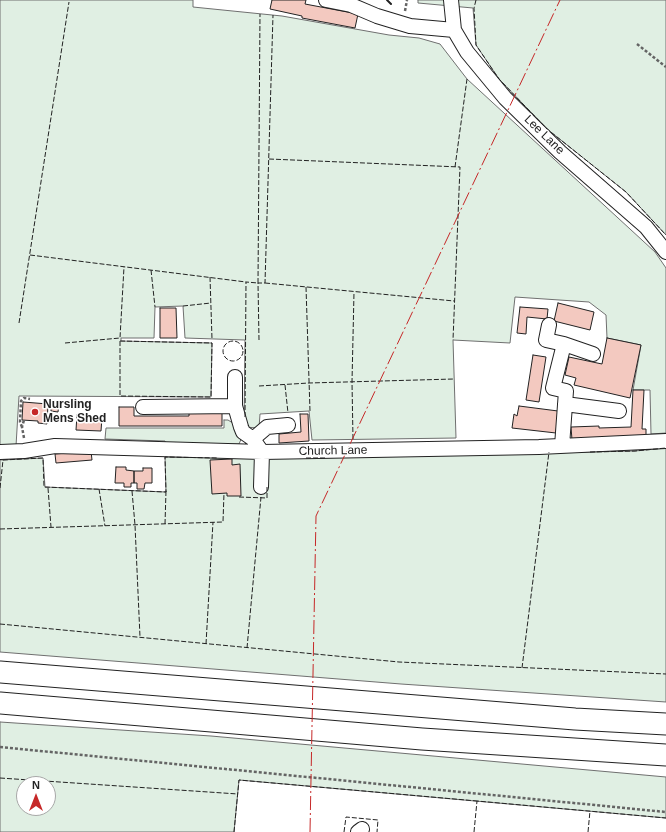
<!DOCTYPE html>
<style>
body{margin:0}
#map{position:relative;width:666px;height:832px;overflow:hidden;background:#fff;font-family:Helvetica,sans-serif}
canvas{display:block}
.north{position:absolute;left:16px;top:776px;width:40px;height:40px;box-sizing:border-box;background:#fff;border:1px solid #a7a7a7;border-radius:50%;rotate:0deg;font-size:11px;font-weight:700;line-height:16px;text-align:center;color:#222}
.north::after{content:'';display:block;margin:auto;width:14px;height:18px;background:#c62828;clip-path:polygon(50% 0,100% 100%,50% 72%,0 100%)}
</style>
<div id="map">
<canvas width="666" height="832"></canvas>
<div class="north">N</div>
</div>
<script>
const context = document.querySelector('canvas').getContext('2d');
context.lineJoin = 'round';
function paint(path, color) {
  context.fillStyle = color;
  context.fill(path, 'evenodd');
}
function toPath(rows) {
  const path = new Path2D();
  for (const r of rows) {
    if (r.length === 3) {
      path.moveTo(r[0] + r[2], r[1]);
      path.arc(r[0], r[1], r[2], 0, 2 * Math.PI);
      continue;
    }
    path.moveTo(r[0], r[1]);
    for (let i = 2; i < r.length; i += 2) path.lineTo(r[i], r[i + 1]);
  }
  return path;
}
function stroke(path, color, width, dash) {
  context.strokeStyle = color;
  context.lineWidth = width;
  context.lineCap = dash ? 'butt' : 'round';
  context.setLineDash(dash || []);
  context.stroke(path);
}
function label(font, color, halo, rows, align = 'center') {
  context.font = font + ' Helvetica,sans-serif';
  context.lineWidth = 3;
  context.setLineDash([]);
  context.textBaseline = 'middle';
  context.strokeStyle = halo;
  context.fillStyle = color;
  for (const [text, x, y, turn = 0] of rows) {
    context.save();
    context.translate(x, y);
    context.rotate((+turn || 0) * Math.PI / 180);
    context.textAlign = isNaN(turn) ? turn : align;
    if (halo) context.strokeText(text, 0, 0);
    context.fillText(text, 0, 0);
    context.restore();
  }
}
const green = toPath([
 [0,0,193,0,193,7,282,16,389,35,419,38,440,44,467,79,655,252,666,268,666,433,651,434,650,390,633,390,641,345,607,338,606,315,589,302,515,297,510,343,453,340,456,438,312,440,309,411,260,414,259,428,244,427,245,340,185,338,183,306,155,307,154,338,121,338,121,341,212,343,211,397,19,396,16,446,0,447,0,0],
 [418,0,666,0,666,235,626,192,547,129,499,79,476,45,473,8,418,3,418,0],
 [224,420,228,420,236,425,242,437,239,444,166,445,165,441,105,439,106,428,224,428,224,420],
 [666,448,666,702,401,684,0,652,0,460,43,458,45,487,166,492,165,457,312,458,635,451,666,448],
 [0,722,211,736,666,777,666,818,239,780,234,832,0,832,0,722],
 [24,784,48,784,48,808,24,808,24,784]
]);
const building = toPath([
 [272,0,306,0,305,4,358,14,355,28,302,18,302,16,270,9,272,0],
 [558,303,594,312,590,330,554,321,558,303],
 [520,307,548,309,547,319,527,317,526,334,517,333,520,307],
 [160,308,176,308,177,338,160,338,160,308],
 [607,338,641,345,630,398,574,385,576,378,565,375,569,357,602,364,607,338],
 [533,355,546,357,539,402,526,400,533,355],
 [633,390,644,390,642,429,646,429,646,437,572,440,571,427,599,426,599,428,631,427,633,390],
 [23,402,48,404,47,424,38,423,38,421,22,420,23,402],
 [51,402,59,403,58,412,51,411,51,402],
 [519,406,558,411,556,433,512,428,514,414,517,416,519,406],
 [119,407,134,407,134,416,189,416,189,409,222,409,222,426,119,426,119,407],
 [300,414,308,414,309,441,279,443,279,434,301,432,300,414],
 [77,415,102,417,101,431,76,430,77,415],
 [91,451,92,460,56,463,55,454,91,451],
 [232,459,232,465,240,464,241,496,227,496,227,493,212,494,210,460,232,459],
 [116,467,126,467,126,470,134,471,134,483,131,483,131,487,124,487,124,483,115,483,116,467],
 [143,468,152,468,152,483,145,483,144,489,137,489,137,483,134,483,134,471,143,471,143,468]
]);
const path = toPath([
 [405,11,407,0],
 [637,44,666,67],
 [22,427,20,422,21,401,24,398,30,399],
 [24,438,22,427,24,420],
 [0,747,666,812]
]);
const minor = toPath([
 [326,0,351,5,377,16,410,26,454,30],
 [451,0,454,30,467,52,505,98,560,152,646,227,666,252],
 [549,325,546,340,564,344],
 [235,377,235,406],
 [565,404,619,411],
 [143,407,235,406,241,427,243,432,253,439,262,452,261,487],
 [253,439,267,427,288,425],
 [562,446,566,391,553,388,564,344,593,354],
 [0,452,24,451,55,446,262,452,539,447,666,441],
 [358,832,362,829]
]);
const highway = toPath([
 [0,672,575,719,666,724],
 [0,703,422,739,666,755]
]);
const fence = toPath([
 [476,0,474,8,476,45,499,79,547,129,626,192,666,235],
 [269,159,460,167,453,340],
 [455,167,467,79],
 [30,255,246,282],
 [151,270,155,307],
 [210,277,212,339],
 [265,283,454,301],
 [306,287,310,411],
 [183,306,211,303],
 [19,323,69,2],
 [259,340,258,283,265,283,273,15],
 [120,341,212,343,211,397,120,396,120,341],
 [233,351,10],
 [65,343,120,338,124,267],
 [285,385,288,413],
 [259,386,309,383,454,379],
 [245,417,246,282,258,283,260,14],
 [353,439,352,382,354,292],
 [590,452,635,451,666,448],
 [306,458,326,458],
 [0,488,3,460,43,458,44,487,166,492,165,457,218,458],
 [48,488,51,527],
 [99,489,105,526],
 [132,491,135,525,140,637],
 [239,497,267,498,267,487],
 [165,524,166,491],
 [0,529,223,522,224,493],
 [0,624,399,662,666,674],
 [206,644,213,522],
 [247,648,261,497],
 [522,668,549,452],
 [0,778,238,794],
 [234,832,239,780,477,801],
 [344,832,346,817,378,820,377,832],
 [474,832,477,801,666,818],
 [588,832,590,811]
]);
const wall = toPath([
 [387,0,391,4]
]);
const power = toPath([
 [310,832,316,516,560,0]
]);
const markers = [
 [35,412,4,"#c62828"]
];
const streetNames = [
 ["Lee Lane",544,135,44],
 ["Church Lane",333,451,-1]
];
const poiNames = [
 ["Nursling",43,405],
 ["Mens Shed",43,419]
];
paint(green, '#e0efe3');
stroke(green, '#6f6f6f', 1);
paint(building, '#f3c9c0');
stroke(building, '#222', 1);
stroke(minor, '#222', 16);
stroke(highway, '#222', 23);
stroke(path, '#646464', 2.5, [3, 2]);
stroke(minor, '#fff', 14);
stroke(highway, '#fff', 21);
stroke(fence, '#222', 1, [5, 2]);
stroke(wall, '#222', 2);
stroke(power, '#c62828', 1, [14, 3, 2, 3]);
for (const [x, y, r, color] of markers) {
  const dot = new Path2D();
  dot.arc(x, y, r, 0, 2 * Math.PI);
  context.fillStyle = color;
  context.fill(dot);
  stroke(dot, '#fff', 1.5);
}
label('12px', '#222', '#fff', streetNames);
label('bold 12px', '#222', '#fff', poiNames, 'left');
</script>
